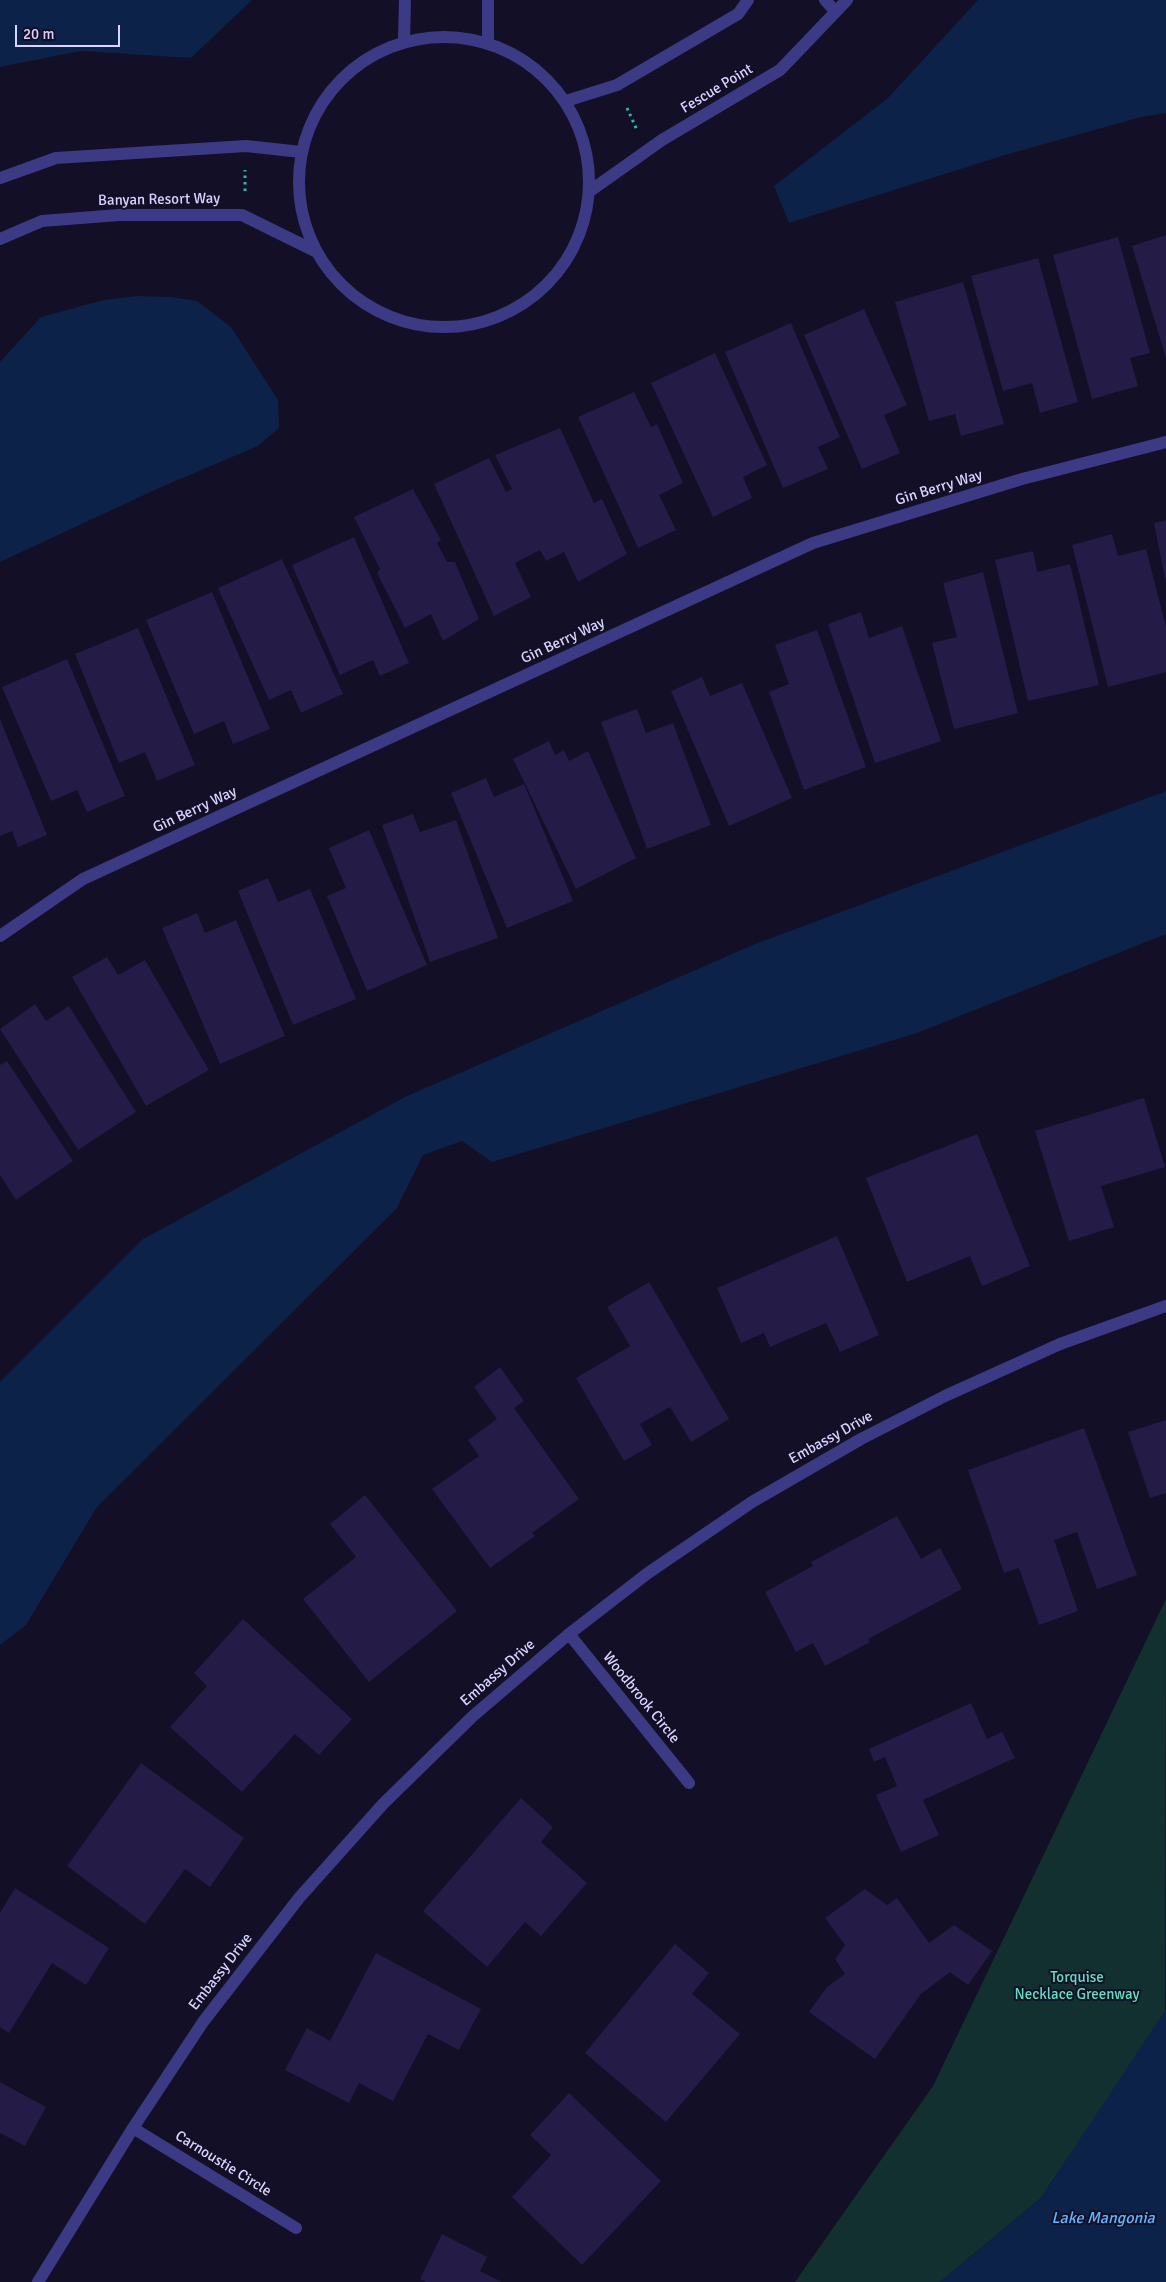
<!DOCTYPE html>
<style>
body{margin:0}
#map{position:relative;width:1166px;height:2282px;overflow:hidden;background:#130f26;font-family:Signika,sans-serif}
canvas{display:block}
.scale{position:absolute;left:15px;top:25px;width:105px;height:22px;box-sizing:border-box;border:2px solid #d9d4ff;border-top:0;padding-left:6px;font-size:15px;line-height:18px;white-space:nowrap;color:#d9d4ff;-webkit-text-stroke:4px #130f26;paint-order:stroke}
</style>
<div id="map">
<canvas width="1166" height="2282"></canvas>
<div class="scale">20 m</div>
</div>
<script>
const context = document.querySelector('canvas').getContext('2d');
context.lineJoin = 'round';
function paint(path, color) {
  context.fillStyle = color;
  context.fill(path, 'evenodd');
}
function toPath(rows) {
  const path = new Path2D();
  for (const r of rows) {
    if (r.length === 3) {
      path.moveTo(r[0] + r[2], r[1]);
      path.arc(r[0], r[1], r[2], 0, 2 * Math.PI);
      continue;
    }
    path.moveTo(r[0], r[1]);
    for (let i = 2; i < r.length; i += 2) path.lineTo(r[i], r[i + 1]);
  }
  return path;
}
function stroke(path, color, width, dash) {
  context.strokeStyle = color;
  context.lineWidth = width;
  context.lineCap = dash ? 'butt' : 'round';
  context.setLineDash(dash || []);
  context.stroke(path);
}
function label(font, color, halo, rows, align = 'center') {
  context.font = font + ' Signika,sans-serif';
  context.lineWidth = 4;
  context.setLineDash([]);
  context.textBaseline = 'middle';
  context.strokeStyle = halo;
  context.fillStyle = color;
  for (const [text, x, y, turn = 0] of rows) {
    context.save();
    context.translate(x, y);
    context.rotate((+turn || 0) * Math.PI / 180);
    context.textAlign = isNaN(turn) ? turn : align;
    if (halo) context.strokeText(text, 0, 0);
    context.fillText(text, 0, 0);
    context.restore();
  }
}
const green = toPath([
 [1166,1599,1165,2013,1041,2198,940,2282,795,2282,933,2086]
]);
const water = toPath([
 [0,0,252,0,191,58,81,51,0,67],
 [978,0,1166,0,1166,113,1141,117,1005,155,789,223,774,186,888,98],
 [137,296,172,297,197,301,231,327,278,400,279,428,258,446,159,488,0,562,0,362,41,317,104,300],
 [1166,791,1166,934,917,1033,492,1162,462,1141,423,1155,397,1208,97,1507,26,1625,0,1645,0,1382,143,1239,405,1097,755,944],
 [1166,2009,1166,2282,940,2282,1041,2198]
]);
const building = toPath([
 [1166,235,1166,358,1132,246],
 [1118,237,1150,353,1130,358,1138,386,1092,399,1053,255],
 [1038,258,1078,402,1040,413,1032,383,1003,391,971,276],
 [963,282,1004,424,961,436,955,414,929,421,895,302],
 [864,309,907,405,884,415,900,453,862,469,804,335],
 [791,323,840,437,818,447,828,469,783,488,725,352],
 [715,353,767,465,743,477,752,498,713,517,651,383],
 [634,392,651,427,657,424,683,483,659,495,676,530,638,548,578,417],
 [560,428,594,503,602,499,627,554,578,582,564,552,546,561,540,550,515,563,531,597,494,616,434,484,489,458,506,492,512,489,495,455],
 [413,489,441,540,437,543,447,562,455,562,479,619,443,641,431,614,405,628,377,573,380,569,354,517],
 [1166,520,1166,578,1165,578,1154,523],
 [1112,534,1118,556,1146,549,1166,627,1166,672,1108,687,1072,545],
 [354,537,409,663,380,676,373,660,340,675,292,565],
 [1033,551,1037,572,1070,564,1099,685,1028,701,995,560],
 [282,559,343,694,301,713,291,690,269,700,218,588],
 [983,572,1018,713,954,729,932,643,957,637,943,583],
 [212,592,270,729,233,744,224,721,194,734,146,620],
 [861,612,869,638,902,626,941,741,875,763,828,624],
 [138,628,195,765,157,781,145,752,119,763,75,654],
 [817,630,866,767,804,790,769,692,789,684,775,645],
 [67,659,125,796,87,812,77,790,51,801,2,687],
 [702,677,710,696,742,683,792,798,729,826,671,691],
 [637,709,646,733,673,723,711,825,647,849,601,722],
 [0,719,47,835,18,847,12,831,0,836],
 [549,741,555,755,564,750,569,761,588,751,636,858,576,889,513,759],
 [486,778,494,797,524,784,573,901,507,928,451,793],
 [413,814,420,832,456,820,498,938,430,962,382,825],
 [369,830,427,965,367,991,327,896,346,888,329,848],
 [268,878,278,902,310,889,356,999,293,1025,238,891],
 [197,913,205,933,236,920,285,1036,220,1064,162,928],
 [107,957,118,975,145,960,209,1070,146,1106,72,977],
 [35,1004,46,1021,69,1006,136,1112,78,1150,0,1029],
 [7,1061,73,1161,16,1200,0,1175,0,1065],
 [1144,1098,1165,1167,1101,1186,1114,1227,1069,1241,1035,1131],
 [977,1134,1030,1266,982,1286,970,1256,907,1282,866,1178],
 [837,1236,879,1335,840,1352,826,1323,770,1347,764,1333,741,1343,717,1288],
 [649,1282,729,1419,691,1442,670,1407,640,1424,652,1445,624,1461,576,1378,630,1346,607,1307],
 [500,1367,524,1401,514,1408,579,1499,532,1533,535,1536,490,1568,432,1489,479,1456,468,1440,497,1419,474,1387],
 [1166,1420,1166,1493,1150,1498,1128,1432],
 [1084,1428,1137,1575,1097,1589,1077,1532,1054,1540,1078,1611,1039,1625,1019,1568,1004,1573,968,1470],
 [365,1495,457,1611,369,1682,303,1599,356,1557,330,1524],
 [897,1516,921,1559,940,1548,962,1589,868,1639,870,1642,825,1666,813,1643,796,1652,765,1592,813,1566,811,1562],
 [243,1619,352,1719,319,1755,295,1734,242,1792,170,1727,207,1686,194,1673],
 [971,1703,987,1739,1002,1732,1015,1758,923,1800,939,1835,901,1852,876,1795,897,1786,885,1757,874,1762,869,1749],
 [141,1763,244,1838,210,1887,185,1869,145,1924,67,1866],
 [521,1798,553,1827,541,1842,587,1883,541,1936,525,1922,487,1967,423,1911],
 [15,1888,109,1948,86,1985,52,1963,9,2033,0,2027,0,1913],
 [865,1889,887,1905,897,1898,929,1943,954,1925,992,1951,968,1985,950,1972,921,1994,875,2059,809,2012,827,1987,845,1974,835,1959,845,1945,825,1918],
 [675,1944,709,1973,692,1994,740,2034,666,2122,585,2053],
 [376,1953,481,2009,459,2050,428,2034,393,2101,359,2083,349,2103,285,2070,307,2028,330,2041],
 [0,2082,46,2107,25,2146,0,2133],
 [569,2093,661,2181,582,2265,512,2197,551,2155,530,2135],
 [442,2234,487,2257,480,2271,502,2282,426,2282,420,2279]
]);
const path = toPath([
 [627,108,637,130],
 [245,191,245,170]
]);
const service = toPath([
 [825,0,835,11]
]);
const minor = toPath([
 [444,182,145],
 [404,40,405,0],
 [488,42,488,0],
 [566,101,617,85,738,14,748,0],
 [0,178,56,158,246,146,301,152],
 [590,191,662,140,780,70,847,0],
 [0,239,42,221,119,215,242,215,315,251],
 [0,936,83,879,813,543,1022,479,1166,442],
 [569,1634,689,1783],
 [133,2128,296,2228],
 [38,2282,133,2128,203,2022,299,1898,383,1804,473,1716,569,1634,648,1573,752,1502,861,1439,945,1396,1060,1344,1166,1306]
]);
const streetNames = [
 ["Fescue Point",717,89,-31],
 ["Banyan Resort Way",159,200,-1],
 ["Gin Berry Way",939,488,-17],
 ["Gin Berry Way",563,641,-25],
 ["Gin Berry Way",195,810,-25],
 ["Embassy Drive",831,1438,-29],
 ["Embassy Drive",498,1673,-41],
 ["Woodbrook Circle",641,1698,51],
 ["Embassy Drive",221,1972,-52],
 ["Carnoustie Circle",223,2164,32]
];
const parkNames = [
 ["Torquise",1077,1978],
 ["Necklace Greenway",1077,1995]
];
const waterNames = [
 ["Lake Mangonia",1103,2219]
];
paint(green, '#12302f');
paint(water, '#0c2248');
paint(building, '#241b47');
stroke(path, '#2fb8b0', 3, [2.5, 4]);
stroke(service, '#3d3a85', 12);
stroke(minor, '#3d3a85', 12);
label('15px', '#d9d4ff', '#130f26', streetNames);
label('15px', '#5fe0c0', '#130f26', parkNames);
label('italic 16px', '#62b6ff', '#130f26', waterNames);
</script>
